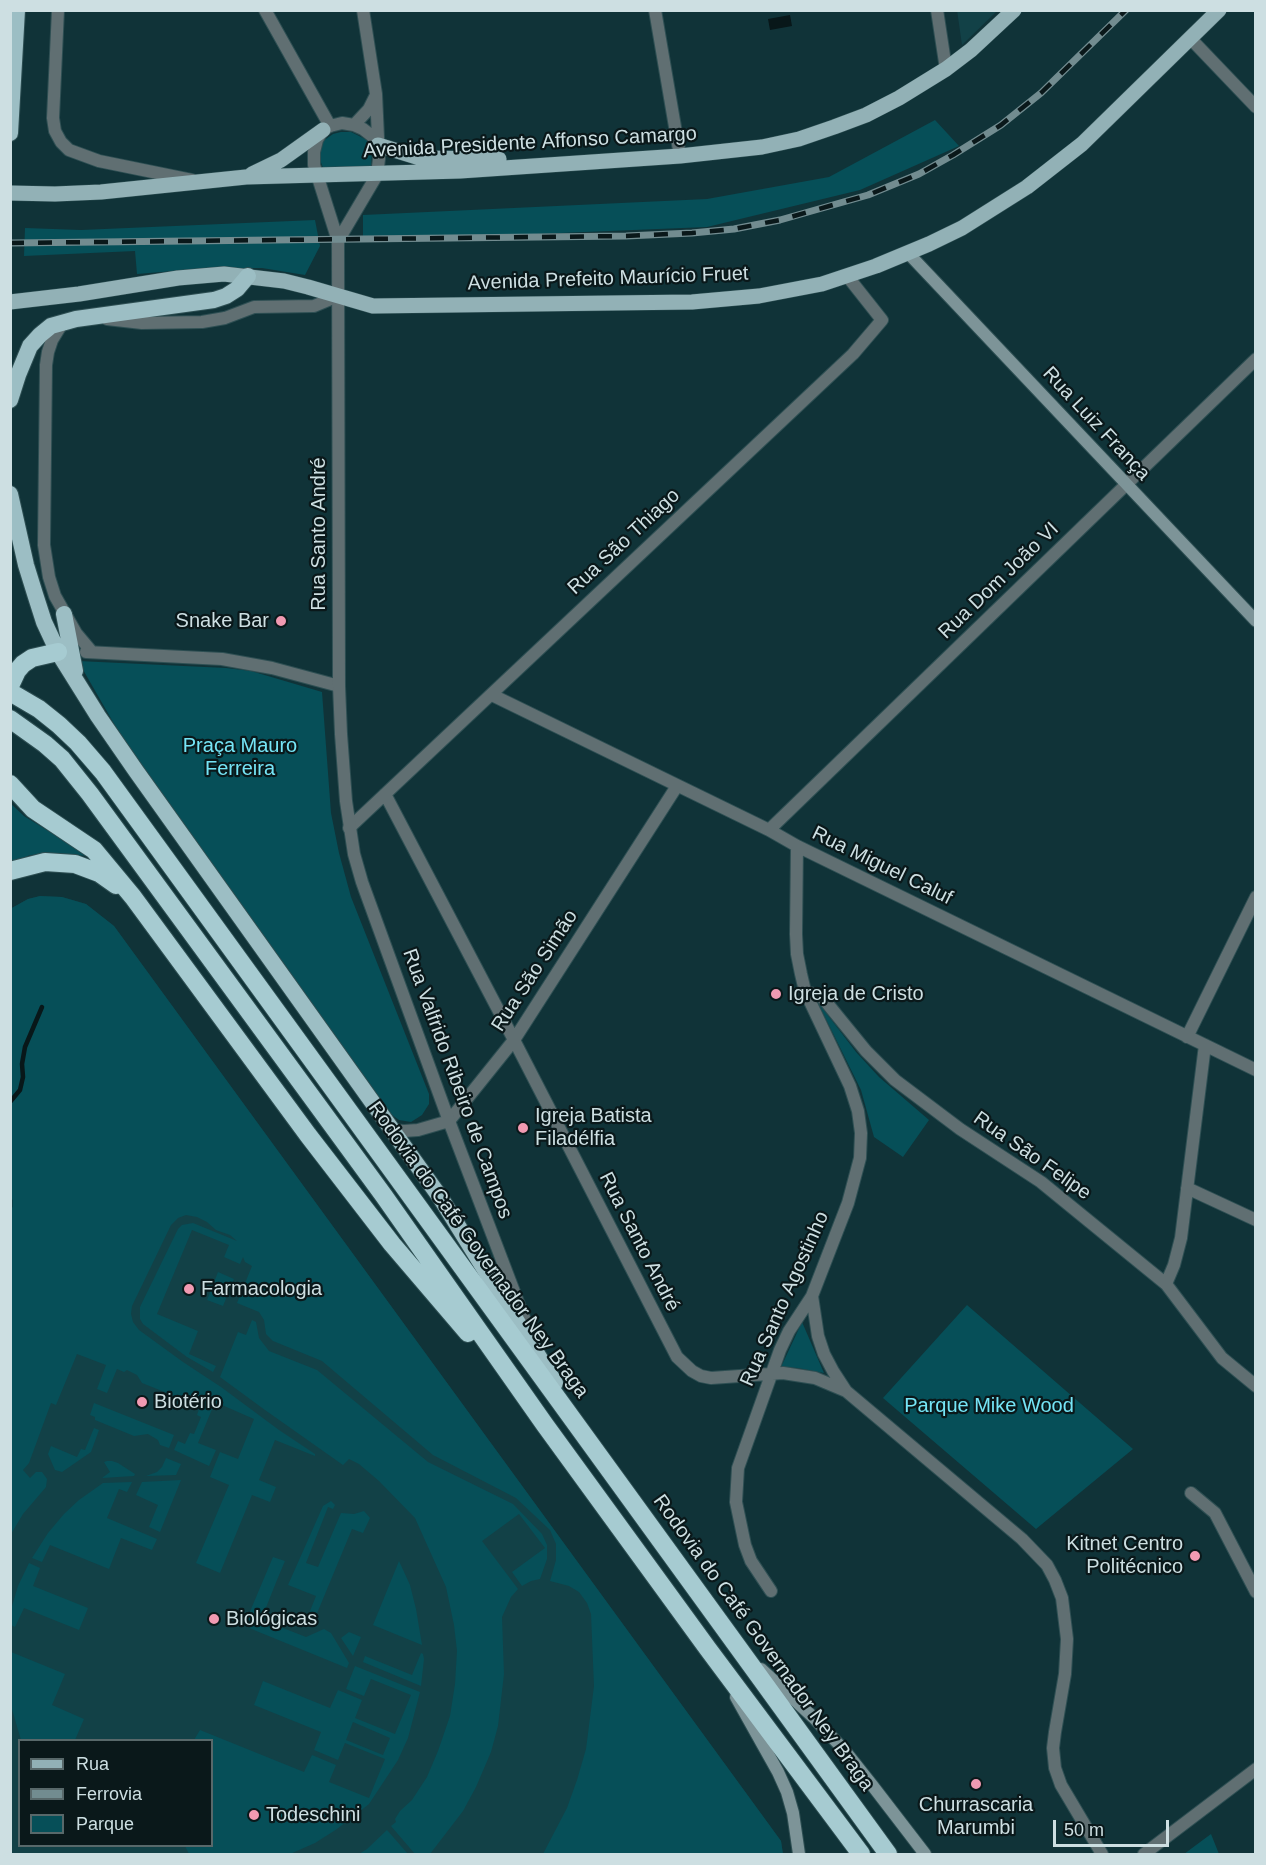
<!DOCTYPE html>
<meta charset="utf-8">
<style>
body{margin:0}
#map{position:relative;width:1266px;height:1865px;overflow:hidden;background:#103338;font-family:Arial,sans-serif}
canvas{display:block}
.frame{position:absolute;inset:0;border:12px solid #cddfe2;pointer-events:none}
.legend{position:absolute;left:18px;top:1739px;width:195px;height:108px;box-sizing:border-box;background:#0a181a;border:2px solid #58686a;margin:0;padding:8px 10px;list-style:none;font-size:18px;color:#cddfe2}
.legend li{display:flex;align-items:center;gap:12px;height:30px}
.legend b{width:30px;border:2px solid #58686a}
.scale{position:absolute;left:1053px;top:1820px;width:116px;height:27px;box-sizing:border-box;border:3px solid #cddfe2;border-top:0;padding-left:8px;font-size:18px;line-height:21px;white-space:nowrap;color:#cddfe2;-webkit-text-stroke:4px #0a181a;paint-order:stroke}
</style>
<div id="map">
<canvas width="1266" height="1865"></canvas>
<div class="frame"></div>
<ul class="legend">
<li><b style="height:8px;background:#92b1b6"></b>Rua</li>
<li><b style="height:8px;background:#728c90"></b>Ferrovia</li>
<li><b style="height:16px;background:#064f58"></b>Parque</li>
</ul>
<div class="scale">50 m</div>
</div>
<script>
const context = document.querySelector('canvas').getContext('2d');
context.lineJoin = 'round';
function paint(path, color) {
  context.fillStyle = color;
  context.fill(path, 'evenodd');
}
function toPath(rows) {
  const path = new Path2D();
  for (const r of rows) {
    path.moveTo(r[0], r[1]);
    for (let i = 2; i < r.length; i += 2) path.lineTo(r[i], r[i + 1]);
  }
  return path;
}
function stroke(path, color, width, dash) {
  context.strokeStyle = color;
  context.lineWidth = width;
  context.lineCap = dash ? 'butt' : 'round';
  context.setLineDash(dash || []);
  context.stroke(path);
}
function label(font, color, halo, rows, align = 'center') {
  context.font = font + ' Arial,sans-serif';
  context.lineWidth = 4.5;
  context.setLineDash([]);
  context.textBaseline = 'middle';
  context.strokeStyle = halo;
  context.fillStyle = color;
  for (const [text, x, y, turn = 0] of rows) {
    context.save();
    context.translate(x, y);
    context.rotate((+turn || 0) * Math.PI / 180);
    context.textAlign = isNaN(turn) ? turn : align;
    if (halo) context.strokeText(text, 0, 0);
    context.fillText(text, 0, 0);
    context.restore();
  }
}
const built = toPath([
 [957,10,997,10,997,11,962,45],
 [40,896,62,897,86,904,114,926,781,1841,783,1854,11,1854,10,909,28,899],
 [20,1740,212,1740,212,1846,20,1846]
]);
const green = toPath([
 [935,120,959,146,860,190,707,227,511,235,363,236,363,215,707,199,829,177],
 [341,132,351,132,367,140,372,149,371,169,324,170,320,160,320,151,323,141,333,134],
 [315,220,320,246,305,275,262,268,210,268,137,274,135,251,24,256,25,228,81,230],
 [78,661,226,668,251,671,322,692,331,813,339,853,351,897,429,1094,429,1104,422,1115,411,1122,399,1120,388,1112,143,768,117,729],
 [10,803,24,816,89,856,60,854,30,855,11,864],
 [40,896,62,897,86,904,114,926,781,1841,783,1854,543,1854,567,1808,577,1780,586,1749,594,1686,591,1614,587,1603,579,1592,569,1586,550,1581,556,1560,556,1544,550,1530,516,1498,433,1455,322,1361,273,1341,266,1334,264,1320,259,1312,237,1303,252,1266,245,1262,243,1257,240,1264,224,1257,229,1245,192,1230,157,1314,198,1331,189,1354,216,1366,213,1372,187,1357,143,1324,140,1319,140,1307,178,1229,182,1225,193,1223,237,1241,230,1235,216,1230,207,1222,197,1217,186,1215,178,1218,171,1225,132,1306,131,1314,133,1322,139,1330,183,1362,221,1387,279,1430,315,1454,315,1456,275,1440,259,1480,276,1487,270,1502,252,1495,220,1573,196,1563,229,1485,210,1477,220,1452,238,1459,254,1419,215,1402,198,1443,216,1450,209,1466,174,1450,178,1441,185,1444,190,1433,194,1434,201,1417,197,1415,200,1406,142,1383,137,1375,127,1370,124,1372,117,1369,107,1393,97,1389,106,1365,77,1354,56,1405,51,1403,29,1463,23,1470,30,1478,36,1472,42,1472,47,1479,46,1487,23,1514,11,1534,10,909,28,899],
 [817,1001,856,1052,879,1077,929,1120,903,1157,874,1137,861,1090],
 [218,1272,234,1279,223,1306,207,1300],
 [967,1305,1133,1449,1036,1529,883,1398],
 [252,1320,256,1322,259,1338,269,1351,317,1370,428,1462,513,1504,542,1534,547,1545,547,1559,540,1579,531,1581,522,1586,512,1572,545,1548,519,1514,482,1541,518,1589,511,1597,502,1617,504,1674,498,1726,491,1752,476,1787,463,1811,430,1854,415,1854,391,1826,396,1822,395,1819,400,1811,412,1800,427,1777,438,1751,450,1716,455,1684,457,1651,454,1625,446,1587,415,1518,379,1481,359,1464,349,1459,343,1465,265,1410,220,1377,238,1332,246,1335],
 [802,1322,824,1373,798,1368,781,1367],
 [94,1403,174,1435,169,1448,160,1445,158,1440,148,1434,134,1436,95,1420,95,1417,90,1415],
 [94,1428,99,1430,91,1452,62,1472,55,1470,48,1454,51,1446,77,1457,81,1449,85,1450],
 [166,1458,181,1464,176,1475,146,1476,157,1472,162,1467],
 [107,1461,112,1461,118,1463,135,1474,134,1476,102,1478,110,1472,104,1462],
 [181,1480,160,1532,149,1527,158,1505,136,1495,142,1482],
 [132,1482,127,1492,119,1489,107,1518,157,1539,152,1550,121,1538,109,1569,50,1545,42,1562,32,1558,48,1533,64,1514,79,1500,103,1483],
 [331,1501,335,1505,333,1509,328,1507,306,1563,318,1567,341,1513,354,1514,364,1511,370,1518,363,1533,352,1529,313,1623,304,1626,316,1596,288,1585,323,1506],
 [273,1557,285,1561,277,1580,263,1615,246,1621],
 [399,1561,410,1585,416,1609,422,1645,373,1625],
 [29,1563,40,1568,33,1586,88,1608,79,1630,24,1608,15,1627,11,1625,12,1606,18,1586],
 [265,1621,306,1637,324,1629,331,1633,349,1663,347,1668,249,1628],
 [349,1632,361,1637,353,1656,341,1638],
 [11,1652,65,1674,52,1705,84,1719,75,1740,21,1740,11,1706],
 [421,1653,423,1654,424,1659,421,1686,363,1662,365,1656,412,1675],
 [355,1666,420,1692,408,1738,398,1760,369,1804,337,1829,315,1843,290,1854,189,1854,185,1846,212,1846,212,1740,194,1740,200,1730,304,1772,312,1755,336,1765,329,1782,369,1798,385,1759,345,1743,338,1760,314,1750,321,1732,254,1705,263,1681,330,1708,338,1690,362,1700,355,1718,395,1734,411,1695,371,1679,364,1696,346,1689],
 [353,1722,390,1738,383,1755,346,1740],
 [387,1830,408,1854,359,1854,367,1849],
 [1211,1834,1219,1854,1184,1854]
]);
const water = toPath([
 [790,15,792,26,770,30,768,19]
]);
const stream = toPath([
 [10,1102,20,1090,23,1077,22,1064,25,1047,42,1007],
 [10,1200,10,1207]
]);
const minor = toPath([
 [58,10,53,118,55,131,61,142,69,150,99,161,192,180],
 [265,10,330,126],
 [655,10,680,156],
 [937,10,946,69],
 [107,319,142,323,202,322,225,318,254,307,314,306,338,296],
 [63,322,52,340,48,352,46,365,44,545,49,577,55,596,76,633,92,652],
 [86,652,222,659,272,668,339,686],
 [492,695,769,830,797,846,1256,1070],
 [385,794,514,1040,677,1357,692,1371,701,1376,711,1378,783,1373,815,1378,846,1391],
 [349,828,853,354,882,320,848,277],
 [769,830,1256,359],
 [805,991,822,997,866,1051,895,1080,960,1129,1041,1182,1166,1284,1222,1358,1256,1386],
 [1187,1037,1256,897],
 [449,1121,514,1040,677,786],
 [1187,1188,1256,1220],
 [1166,1284,1174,1265,1181,1238,1205,1045],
 [812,1296,818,1336,824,1354,833,1371,846,1391,1022,1539,1047,1565,1055,1580,1062,1598,1067,1639,1065,1674,1055,1732,1053,1748,1055,1768,1061,1785,1102,1854],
 [1191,1493,1215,1513,1256,1592],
 [771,1591,751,1561,745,1545,736,1502,738,1468,780,1350,789,1331,812,1296,848,1203,860,1158,861,1133,858,1111,850,1086,805,991,801,974,797,954,796,934,797,846],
 [1144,1854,1256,1769]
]);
const tertiary = toPath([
 [1190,38,1256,107],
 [354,125,369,109,376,95],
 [378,145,372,136,363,129,354,125,342,123,330,126,323,130,317,140,314,152,314,165,338,241,339,686,341,734,346,801,354,854,362,882,449,1121,529,1331],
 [338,241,377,175,379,159,376,94,363,10],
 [391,1130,404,1131,418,1130,449,1121]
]);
const secondary = toPath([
 [908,253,1256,621],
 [761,1669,813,1717,845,1751,872,1785,925,1854],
 [736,1697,778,1772,787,1792,793,1813,799,1854]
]);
const primary = toPath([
 [378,145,420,158,499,159],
 [252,174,281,160,323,130],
 [10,193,55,194,101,192,246,177,460,171,680,156,762,147,799,139,834,127,866,115,899,98,946,69,971,50,1014,10],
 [10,302,79,294,178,278,224,274,284,281,308,287,373,306,692,302,759,296,822,284,876,266,929,244,962,228,1027,187,1082,144,1219,10]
]);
const trunk = toPath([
 [10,133,17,10],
 [10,400,18,375,30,346,40,335,51,326,76,319,214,300,226,296,237,289,248,276],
 [10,494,26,565,35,594,44,622,58,652,98,716,136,771,440,1197,555,1383],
 [64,614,75,671]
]);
const motorway = toPath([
 [10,686,17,671,23,664,32,658,58,652],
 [10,692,39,709,59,725,78,743,103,772,888,1854],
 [10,719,45,744,62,759,90,794,384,1196,545,1425,708,1649,861,1854],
 [10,784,33,809,94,850,133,897,308,1135,392,1244,468,1333],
 [10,871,45,862,75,864,99,873,116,885]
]);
const rail = toPath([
 [10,243,626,236,692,233,734,229,780,220,868,195,919,174,953,155,1001,125,1041,93,1126,10]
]);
const markers = [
 [281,621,6,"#f19ab2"],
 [776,994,6,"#f19ab2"],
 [523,1128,6,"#f19ab2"],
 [189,1289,6,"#f19ab2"],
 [142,1402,6,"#f19ab2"],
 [1195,1556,6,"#f19ab2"],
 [214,1619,6,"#f19ab2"],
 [976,1784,6,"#f19ab2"],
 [254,1815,6,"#f19ab2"]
];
const streetNames = [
 ["Avenida Presidente Affonso Camargo",530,143,-3],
 ["Avenida Prefeito Maurício Fruet",608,279,-2],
 ["Rua Luiz França",1096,424,47],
 ["Rua Santo André",319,534,-90],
 ["Rua São Thiago",624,542,-43],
 ["Rua Dom João VI",999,581,-44],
 ["Rua Miguel Caluf",882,866,26],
 ["Rua São Simão",535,971,-57],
 ["Rua Valfrido Ribeiro de Campos",457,1084,70],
 ["Rua São Felipe",1032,1156,35],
 ["Rua Santo André",639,1242,63],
 ["Rodovia do Café Governador Ney Braga",478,1250,54],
 ["Rua Santo Agostinho",785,1299,-66],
 ["Rodovia do Café Governador Ney Braga",763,1643,54]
];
const poiNames = [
 ["Snake Bar",269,621,"right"],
 ["Igreja de Cristo",788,994],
 ["Igreja Batista",535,1116],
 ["Filadélfia",535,1139],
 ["Farmacologia",201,1289],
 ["Biotério",154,1402],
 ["Kitnet Centro",1183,1544,"right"],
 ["Politécnico",1183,1567,"right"],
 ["Biológicas",226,1619],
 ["Churrascaria",976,1805,"center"],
 ["Marumbi",976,1828,"center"],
 ["Todeschini",266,1815]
];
const parkNames = [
 ["Praça Mauro",240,746],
 ["Ferreira",240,769],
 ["Parque Mike Wood",989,1406]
];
paint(built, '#124147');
paint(green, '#064f58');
paint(water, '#081719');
stroke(stream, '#081719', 4.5);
stroke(minor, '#2e4f53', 14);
stroke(tertiary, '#2e4f53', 14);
stroke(secondary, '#2e4f53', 14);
stroke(primary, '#2e4f53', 16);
stroke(trunk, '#2e4f53', 18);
stroke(motorway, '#2e4f53', 20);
stroke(minor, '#606f72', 12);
stroke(tertiary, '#606f72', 12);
stroke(secondary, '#7d9498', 12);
stroke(primary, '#92b1b6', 15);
stroke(trunk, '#9cbec4', 16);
stroke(motorway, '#a6cbd1', 18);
stroke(rail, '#728c90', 7);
stroke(rail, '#0a181a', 4.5, [14]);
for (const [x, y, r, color] of markers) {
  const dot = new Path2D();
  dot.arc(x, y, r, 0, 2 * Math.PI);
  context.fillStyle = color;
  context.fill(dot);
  stroke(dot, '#0a181a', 2);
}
label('20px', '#cddfe2', '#0a181a', streetNames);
label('20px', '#cddfe2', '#0a181a', poiNames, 'left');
label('20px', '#75e5f6', '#0a181a', parkNames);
</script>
